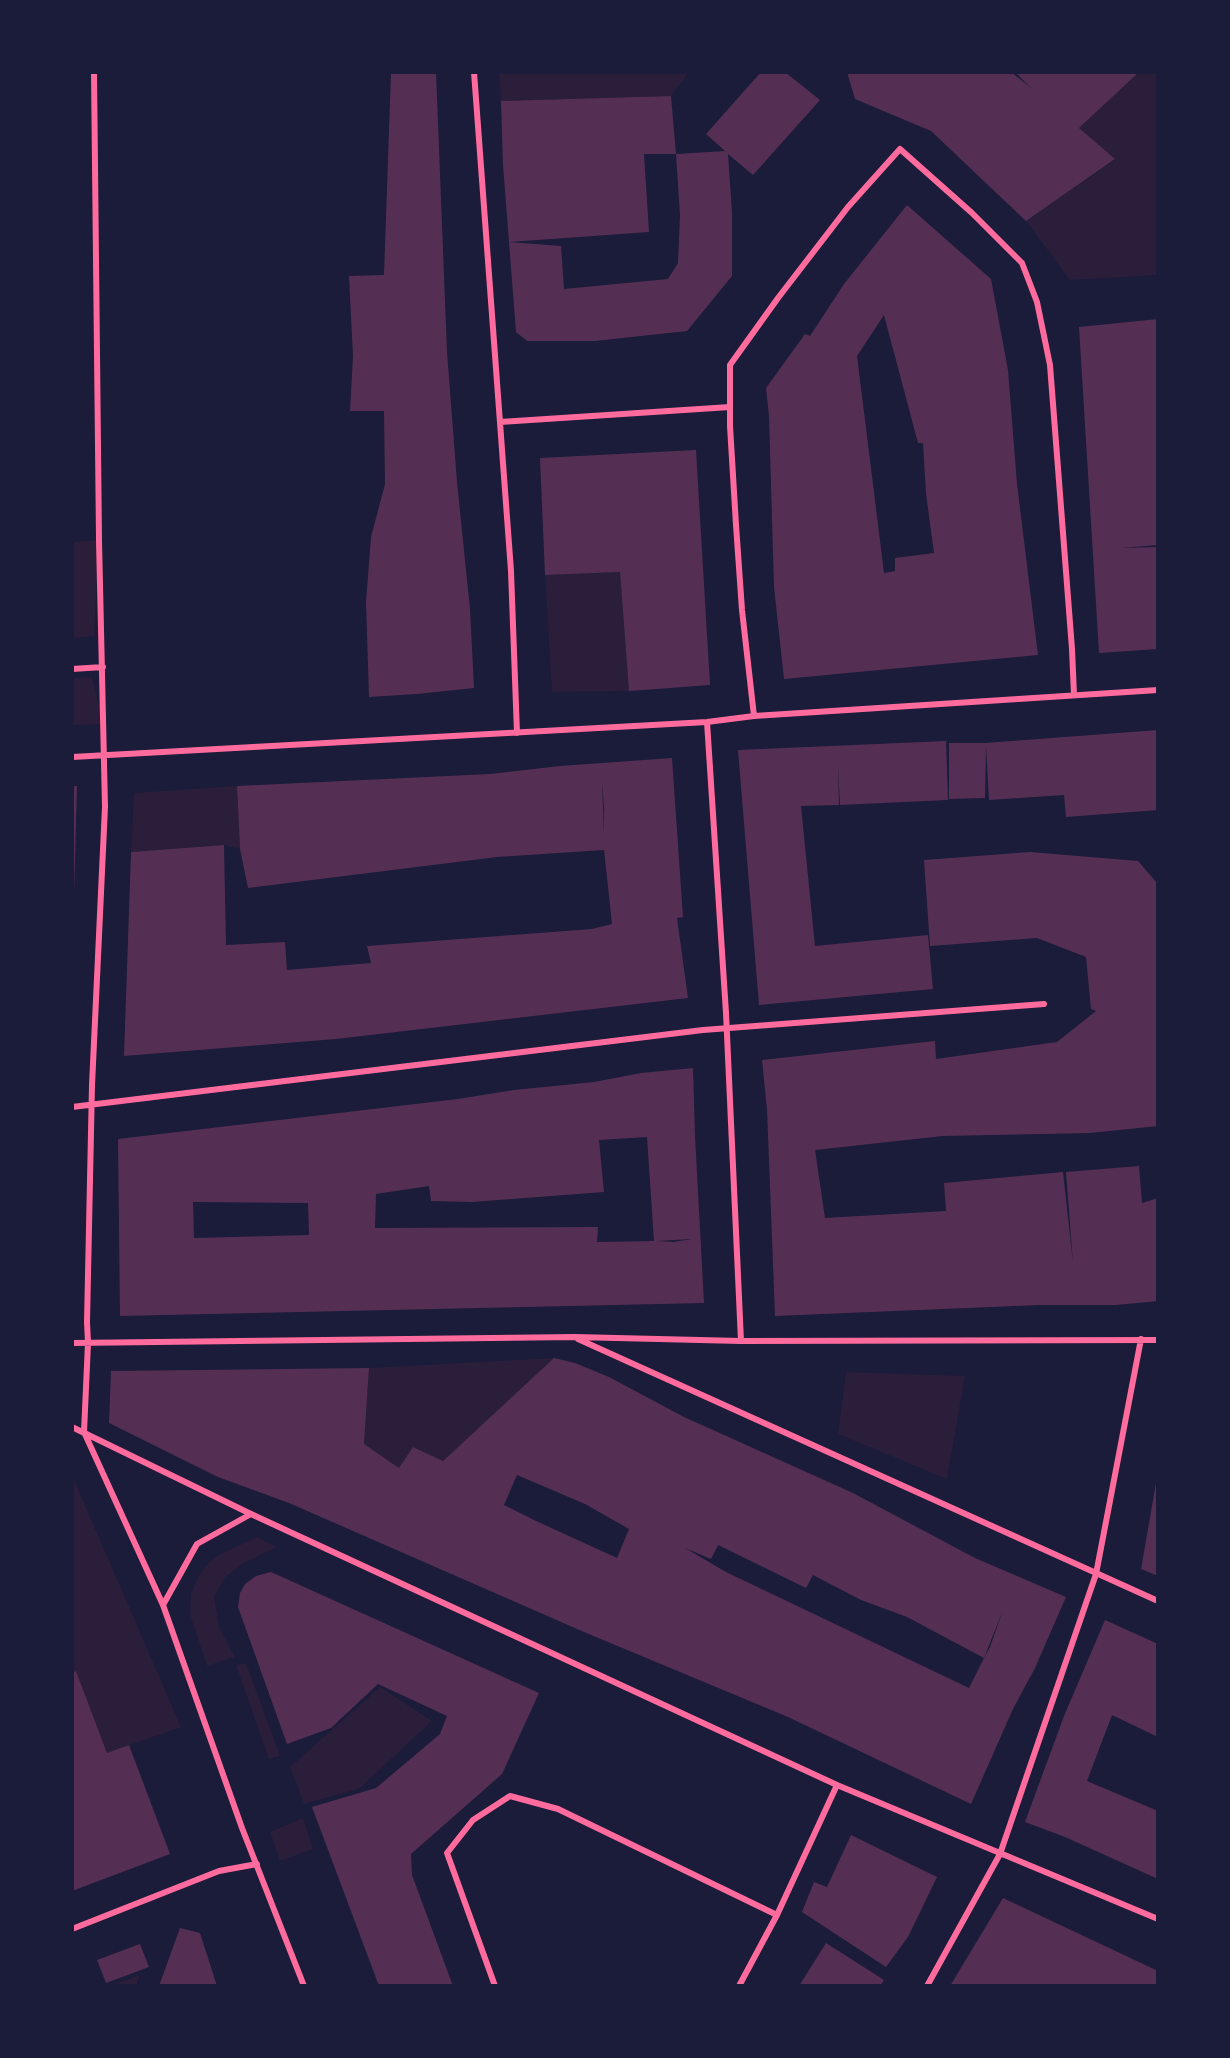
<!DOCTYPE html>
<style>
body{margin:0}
#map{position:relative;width:1230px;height:2058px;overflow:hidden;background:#1b1b3a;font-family:Figtree,sans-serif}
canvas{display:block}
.frame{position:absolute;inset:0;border:74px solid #1b1b3a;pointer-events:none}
</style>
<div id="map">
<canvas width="1230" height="2058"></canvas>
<div class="frame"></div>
</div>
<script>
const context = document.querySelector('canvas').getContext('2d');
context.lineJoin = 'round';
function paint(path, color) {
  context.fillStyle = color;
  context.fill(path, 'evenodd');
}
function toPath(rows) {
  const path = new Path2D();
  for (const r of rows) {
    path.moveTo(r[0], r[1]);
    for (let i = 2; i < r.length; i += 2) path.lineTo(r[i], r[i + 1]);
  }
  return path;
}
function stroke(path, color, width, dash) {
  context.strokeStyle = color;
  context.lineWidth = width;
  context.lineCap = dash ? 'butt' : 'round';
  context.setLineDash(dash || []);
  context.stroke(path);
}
const green = toPath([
 [499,72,689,72,671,96,501,101],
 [1139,72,1158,72,1158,275,1070,280,1026,221,1115,160,1079,128],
 [99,540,94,636,72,638,72,542],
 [620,572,629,691,552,692,545,575],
 [92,677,104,724,72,725,72,678],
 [237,786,240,849,224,845,131,852,134,793],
 [554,1358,443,1461,413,1447,399,1468,364,1444,369,1368],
 [846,1372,965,1376,947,1479,838,1434],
 [72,1475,181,1727,107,1753,76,1671,72,1673],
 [257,1537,277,1547,244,1563,224,1578,214,1597,219,1627,235,1657,207,1666,190,1614,191,1594,199,1575,208,1563,221,1554],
 [246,1663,280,1756,269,1759,236,1665],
 [380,1687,432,1721,360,1788,304,1804,290,1767],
 [303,1818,313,1849,280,1861,270,1832],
 [140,1975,136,1986,110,1986]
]);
const building = toPath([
 [391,72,436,72,447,352,457,482,470,609,474,688,417,694,369,697,366,602,371,537,385,484,384,411,350,411,353,356,349,276,384,275],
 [761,72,785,72,820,100,753,175,728,154,732,213,732,276,687,331,595,341,527,341,516,332,509,242,561,246,564,289,668,279,678,263,680,215,676,154,725,151,706,134],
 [847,72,1011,72,1031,88,1015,72,1139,72,1079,128,1115,159,1026,221,931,131,855,99],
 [671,96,676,154,644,154,649,232,509,242,503,165,501,101],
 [907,205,991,279,1008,370,1017,484,1038,655,784,679,774,587,769,416,766,388,805,334,810,336,844,284],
 [884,315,918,443,923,443,926,494,934,553,895,558,895,571,884,573,857,356],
 [1158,319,1158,545,1121,548,1158,547,1158,649,1099,653,1079,327],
 [696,450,710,685,629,691,620,572,545,575,540,458],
 [1158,730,1158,810,1066,817,1064,795,989,800,986,746,985,798,949,799,949,743,985,743],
 [946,741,948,800,840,805,838,765,839,805,801,806,815,946,928,935,933,989,759,1005,738,750],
 [672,758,683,917,677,918,688,998,336,1039,124,1056,131,852,224,845,226,945,285,942,287,970,371,963,367,946,592,929,612,924,604,850,497,857,248,888,240,849,237,786,490,774,560,766],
 [602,780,604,808,604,834],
 [72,786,77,786,74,895,72,895],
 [1030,852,1138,861,1158,884,1158,1126,1090,1133,943,1136,815,1150,825,1218,946,1211,944,1183,1063,1172,1073,1263,1066,1172,1139,1166,1142,1203,1158,1198,1158,1301,1116,1305,1039,1305,775,1316,767,1109,762,1060,935,1041,936,1059,1057,1042,1096,1011,1091,1009,1086,957,1037,938,930,946,924,860],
 [693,1068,695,1136,704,1303,120,1316,118,1139,458,1099,514,1090,594,1082,641,1073],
 [647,1137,654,1241,597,1242,598,1227,375,1228,376,1194,429,1186,431,1201,472,1202,604,1192,599,1140],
 [193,1202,308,1203,309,1235,194,1238],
 [692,1239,673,1242,657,1241],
 [554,1358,575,1363,609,1377,684,1417,853,1493,975,1558,1066,1597,1035,1668,1013,1709,971,1804,788,1717,584,1632,289,1503,218,1477,109,1423,111,1371,369,1368,364,1444,399,1468,413,1447,443,1461],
 [517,1475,585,1504,629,1529,617,1558,534,1520,504,1505],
 [718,1545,806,1588,813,1575,861,1600,907,1617,984,1658,969,1688,726,1572,685,1548,711,1559],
 [1003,1610,990,1647,984,1658],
 [1157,1477,1158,1478,1158,1576,1141,1569],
 [271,1572,539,1693,502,1774,411,1854,412,1875,453,1986,379,1986,312,1807,376,1788,440,1734,447,1716,378,1684,331,1728,287,1744,238,1607,240,1593,245,1584,256,1576],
 [1105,1620,1158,1644,1158,1737,1112,1715,1087,1781,1158,1811,1158,1879,1065,1837,1025,1822,1064,1716],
 [76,1671,107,1753,129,1745,170,1854,72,1891,72,1673],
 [851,1835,937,1877,908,1937,886,1967,802,1912,814,1882,827,1887],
 [1003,1898,1158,1971,1158,1986,950,1986],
 [180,1928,200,1933,217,1986,159,1986],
 [826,1943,884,1980,880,1986,799,1986],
 [140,1944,149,1967,106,1983,97,1960]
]);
const minor = toPath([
 [94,72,99,540,105,807,92,1085,87,1322,88,1343,84,1432,163,1605,242,1828,304,1986],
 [474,72,511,571,517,733],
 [500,422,730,407],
 [72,669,103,667],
 [754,716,742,610,736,525,730,426,730,365,778,298,848,207,900,149,972,213,1022,263,1037,302,1050,365,1072,649,1074,695],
 [707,722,726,1013,741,1341],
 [72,757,707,722,754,716,1158,690],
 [72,1107,703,1030,1044,1004],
 [578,1339,1158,1601],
 [72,1343,575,1337,741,1341,1158,1340],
 [72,1427,251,1514,837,1785,1158,1919],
 [163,1605,197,1544,251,1514],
 [72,1929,219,1871,257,1864],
 [495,1986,447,1853,473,1820,510,1796,558,1809,777,1915],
 [739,1986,777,1915,837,1785],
 [927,1986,1000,1854,1096,1574,1141,1339]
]);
paint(green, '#2a1e3b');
paint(building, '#542f53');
stroke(minor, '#ff6b9d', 6);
</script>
